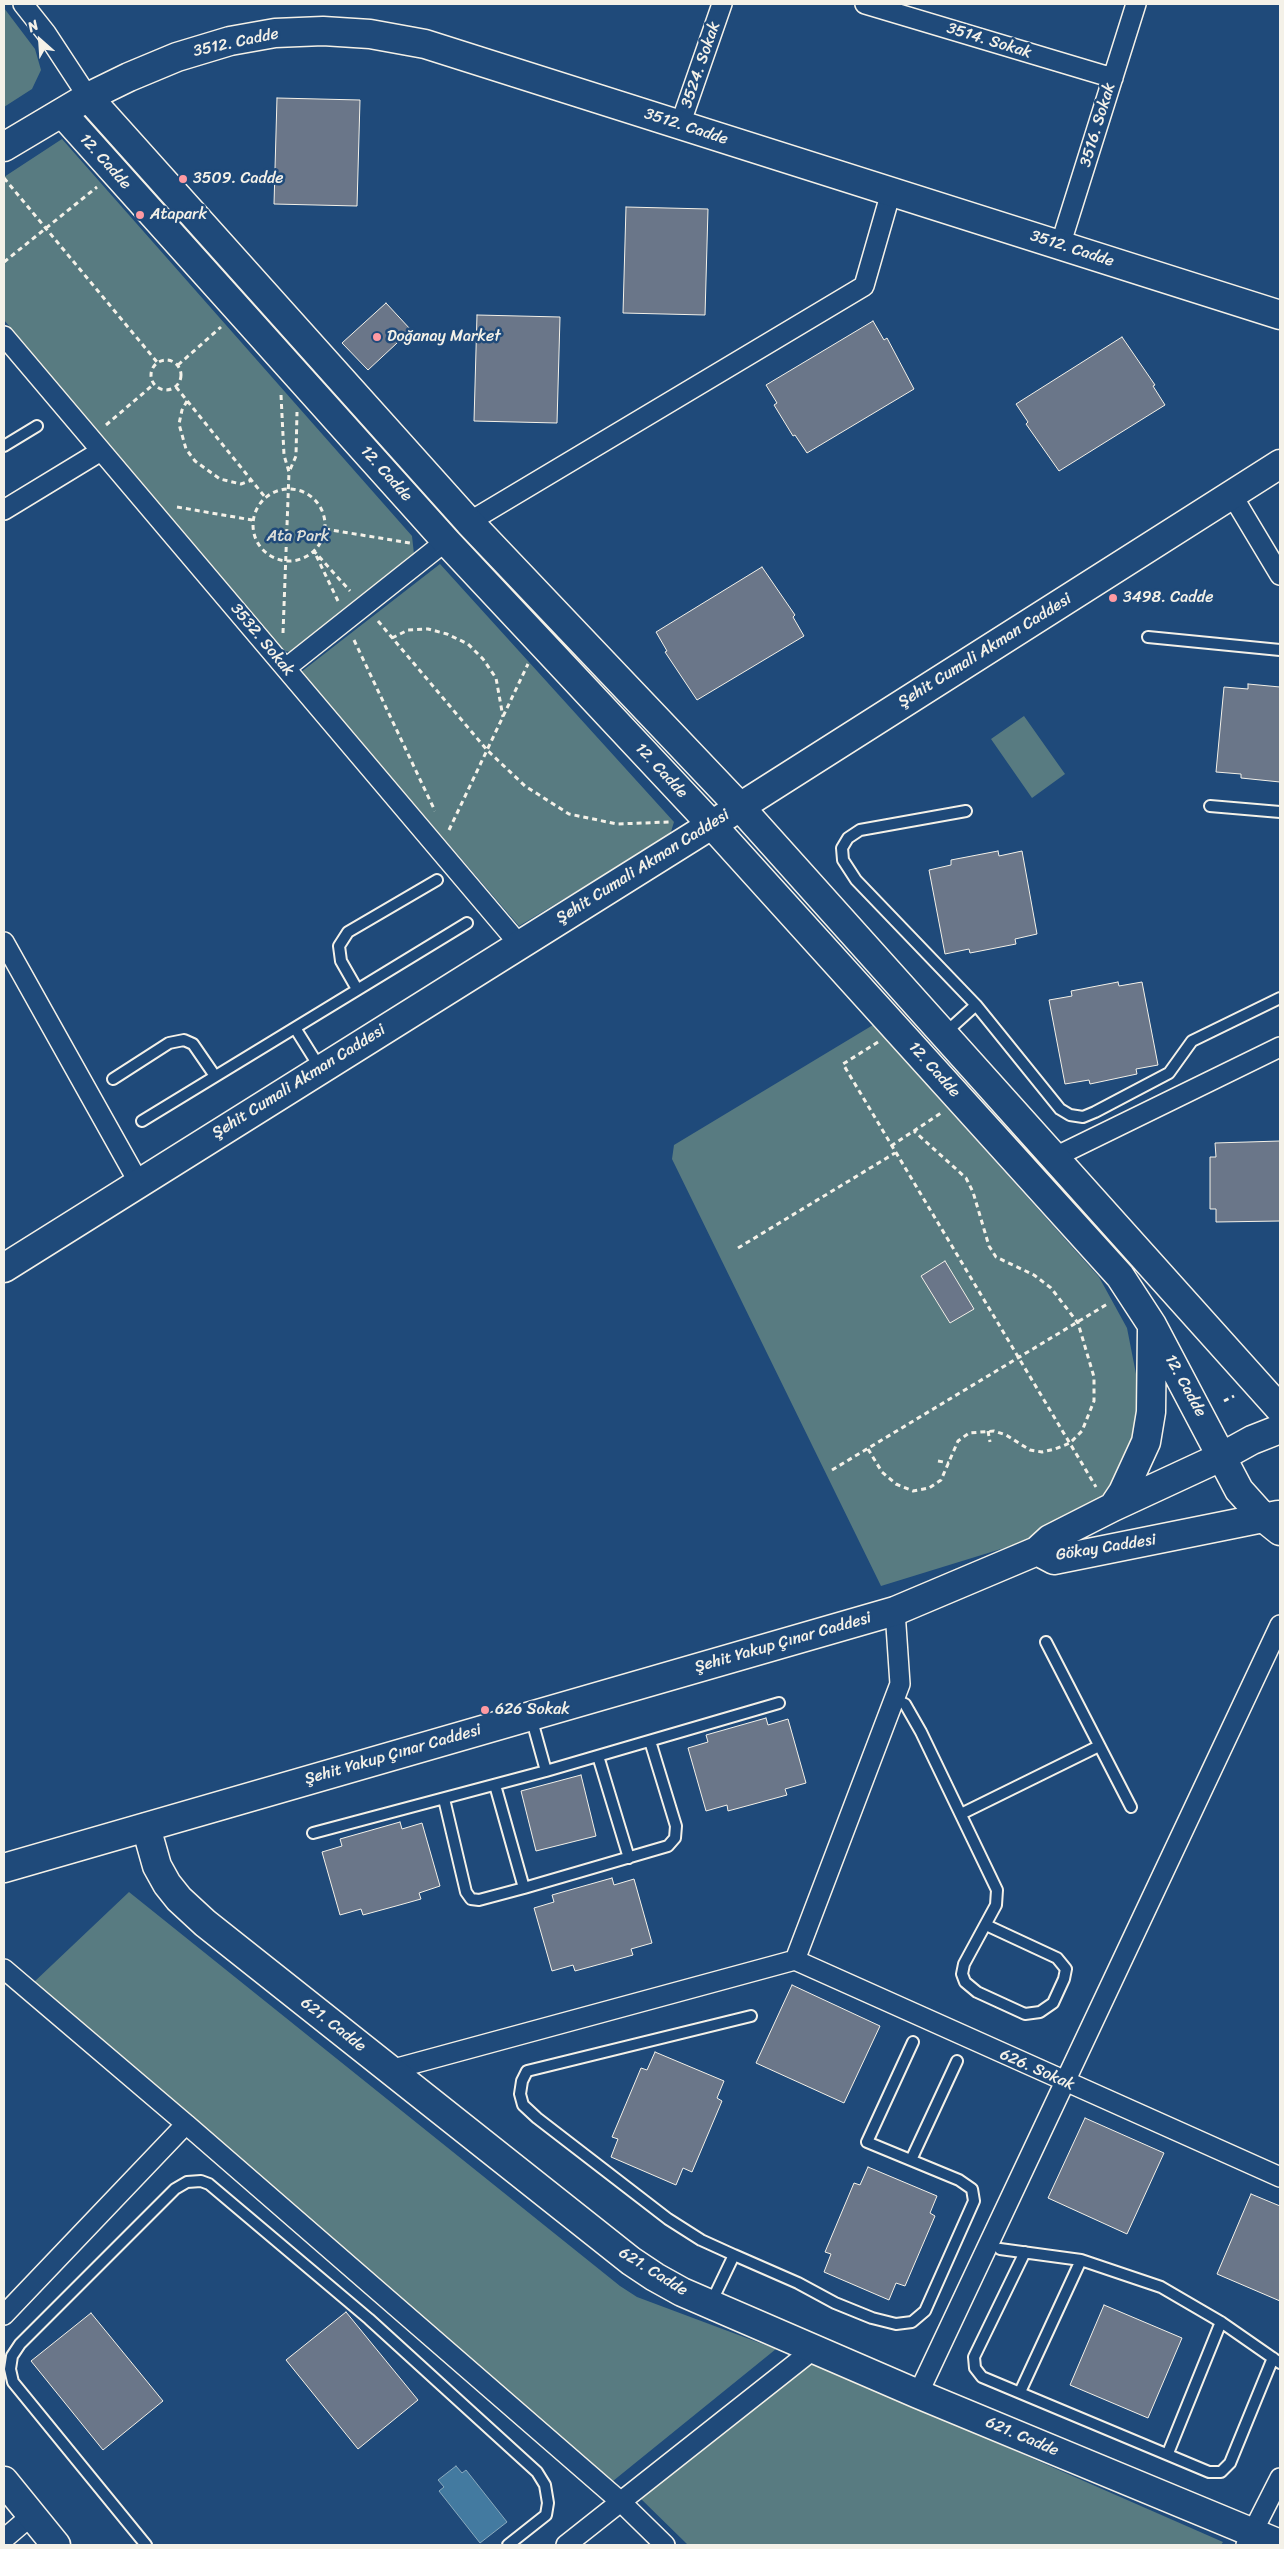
<!DOCTYPE html>
<meta charset="utf-8">
<style>
body{margin:0}
#map{position:relative;width:1284px;height:2549px;overflow:hidden;background:#1f4a7a;font-family:Sriracha,sans-serif}
canvas{display:block}
.frame{position:absolute;inset:0;border:5px solid #f4f1e8;pointer-events:none}
.north{position:absolute;left:15px;top:15px;width:50px;height:50px;-webkit-text-stroke:4px #1f4a7a;paint-order:stroke;rotate:334deg;font-size:14px;font-weight:700;line-height:20px;text-align:center;color:#f4f1e8}
.north::after{content:'';display:block;margin:auto;width:18px;height:22px;background:#f4f1e8;clip-path:polygon(50% 0,100% 100%,50% 72%,0 100%)}
</style>
<div id="map">
<canvas width="1284" height="2549"></canvas>
<div class="frame"></div>
<div class="north">N</div>
</div>
<script>
const context = document.querySelector('canvas').getContext('2d');
context.lineJoin = 'round';
function paint(path, color) {
  context.fillStyle = color;
  context.fill(path, 'evenodd');
}
function toPath(rows) {
  const path = new Path2D();
  for (const r of rows) {
    if (r.length === 3) {
      path.moveTo(r[0] + r[2], r[1]);
      path.arc(r[0], r[1], r[2], 0, 2 * Math.PI);
      continue;
    }
    path.moveTo(r[0], r[1]);
    for (let i = 2; i < r.length; i += 2) path.lineTo(r[i], r[i + 1]);
  }
  return path;
}
function stroke(path, color, width, dash) {
  context.strokeStyle = color;
  context.lineWidth = width;
  context.lineCap = dash ? 'butt' : 'round';
  context.setLineDash(dash || []);
  context.stroke(path);
}
function label(font, color, halo, rows, align = 'center') {
  context.font = font + ' Sriracha,sans-serif';
  context.lineWidth = 5;
  context.setLineDash([]);
  context.textBaseline = 'middle';
  context.strokeStyle = halo;
  context.fillStyle = color;
  for (const [text, x, y, turn = 0] of rows) {
    context.save();
    context.translate(x, y);
    context.rotate((+turn || 0) * Math.PI / 180);
    context.textAlign = isNaN(turn) ? turn : align;
    if (halo) context.strokeText(text, 0, 0);
    context.fillText(text, 0, 0);
    context.restore();
  }
}
const green = toPath([
 [4,8,35,49,41,70,32,89,4,107],
 [62,139,412,536,414,554,293,652,281,651,4,320,4,177],
 [440,564,674,822,670,835,519,926,301,672],
 [1024,716,1065,774,1032,798,991,739],
 [873,1025,1099,1277,1127,1328,1137,1379,1140,1426,1131,1461,1108,1491,1071,1519,1014,1545,881,1586,672,1159,674,1145],
 [129,1892,620,2286,637,2297,776,2349,613,2481,33,1983],
 [810,2361,1223,2542,1221,2545,688,2545,638,2496]
]);
const water = toPath([
 [456,2466,462,2473,466,2470,507,2522,480,2543,439,2491,444,2487,438,2480,456,2466]
]);
const building = toPath([
 [277,98,360,100,357,206,274,204,277,98],
 [626,207,708,209,705,315,623,313,626,207],
 [386,303,411,330,368,370,342,343,386,303],
 [477,315,560,317,557,423,474,421,477,315],
 [873,321,884,340,887,338,914,389,807,453,795,435,793,436,774,405,777,403,766,385,873,321],
 [1122,337,1155,385,1153,386,1165,405,1059,471,1026,424,1028,422,1016,404,1122,337],
 [762,567,795,615,793,617,804,636,697,700,665,652,667,651,656,632,762,567],
 [1248,684,1280,687,1280,782,1241,778,1241,774,1216,772,1224,687,1248,689,1248,684],
 [998,851,999,856,1022,851,1037,934,1015,939,1016,944,970,953,969,949,945,954,929,870,951,865,951,860,998,851],
 [1118,982,1119,986,1142,982,1158,1065,1136,1069,1137,1074,1090,1084,1089,1080,1065,1084,1049,1000,1072,996,1071,991,1118,982],
 [1280,1141,1280,1221,1216,1222,1216,1209,1210,1209,1210,1157,1216,1157,1215,1143,1280,1141],
 [945,1261,974,1309,950,1323,921,1276,945,1261],
 [766,1718,768,1725,788,1719,806,1783,785,1789,787,1795,728,1811,727,1805,706,1811,688,1748,708,1742,706,1735,766,1718],
 [581,1775,596,1836,536,1851,521,1791,581,1775],
 [400,1822,402,1829,422,1823,440,1886,419,1893,421,1899,396,1906,363,1915,361,1909,340,1915,322,1852,342,1846,340,1839,400,1822],
 [612,1878,614,1885,634,1879,652,1943,631,1949,633,1955,608,1962,575,1971,573,1965,552,1971,534,1908,554,1902,552,1895,612,1878],
 [792,1985,880,2026,844,2103,756,2063,792,1985],
 [655,2052,724,2081,717,2098,722,2101,692,2172,683,2168,676,2185,611,2157,618,2139,612,2137,641,2068,647,2070,655,2052],
 [1085,2118,1164,2153,1127,2234,1048,2198,1085,2118],
 [868,2167,937,2196,930,2213,935,2216,905,2286,896,2283,889,2300,824,2272,831,2254,825,2252,854,2183,860,2185,868,2167],
 [1251,2194,1280,2206,1280,2301,1217,2274,1251,2194],
 [1104,2305,1182,2338,1148,2418,1070,2385,1104,2305],
 [346,2312,418,2400,358,2449,286,2360,346,2312],
 [91,2313,163,2401,103,2450,31,2361,91,2313]
]);
const path = toPath([
 [4,178,157,362],
 [4,262,97,187],
 [166,375,15],
 [178,365,221,327],
 [176,387,265,497],
 [281,395,284,455,289,472,296,456,297,412],
 [187,401,182,410,179,424,186,449,195,461,220,479,241,484,252,480],
 [106,425,154,384],
 [289,525,36],
 [177,507,252,520],
 [325,529,410,543],
 [338,601,314,551,350,591],
 [378,621,487,750,525,786,569,814,617,824,669,822],
 [283,633,289,472],
 [392,638,408,630,428,629,447,634,468,644,483,659,496,678,503,717],
 [354,640,435,811],
 [449,830,528,664],
 [878,1042,843,1064,1096,1487],
 [891,1146,941,1113],
 [738,1248,895,1153],
 [1224,1401,1234,1396],
 [988,1431,990,1442],
 [868,1449,882,1472,896,1484,913,1491,929,1488,941,1480,958,1441,969,1433,994,1431,1006,1435,1030,1450,1042,1452,1055,1449,1070,1443,1082,1431,1094,1401,1094,1377,1078,1323,1051,1288,1034,1275,996,1257,989,1246,973,1192,966,1178,914,1131],
 [938,1461,949,1463],
 [832,1470,1109,1303]
]);
const lane = toPath([
 [4,446,37,426],
 [1148,637,1280,650],
 [1210,806,1280,812],
 [966,811,860,830,848,838,842,848,843,860,856,880,976,1005,1060,1109,1070,1115,1083,1117,1095,1112,1169,1073,1192,1041,1280,998],
 [357,989,341,961,339,946,348,932,437,880],
 [295,1028,320,1068],
 [944,1034,976,1005],
 [113,1079,169,1043,184,1040,193,1044,215,1076],
 [142,1121,467,923],
 [1046,1642,1131,1807],
 [894,1699,905,1704,921,1732,997,1890,996,1905,964,1964,962,1974,965,1982,977,1992,1025,2014,1040,2012,1053,2003,1064,1979,1066,1969,1057,1958,986,1925],
 [531,1717,546,1771],
 [598,1756,629,1858],
 [495,1785,524,1888],
 [444,1799,466,1892,471,1899,479,1900,524,1888,668,1846,675,1838,676,1826,650,1741],
 [961,1814,1099,1746],
 [313,1833,546,1771,779,1703],
 [911,2160,957,2061],
 [1000,2249,1081,2260,1161,2287,1221,2322,1280,2363],
 [1025,2252,974,2357,975,2368,982,2377,1209,2472,1221,2472,1230,2463,1273,2358],
 [734,2255,701,2240,668,2219,537,2118,523,2105,520,2094,522,2081,527,2071,751,2016],
 [711,2303,734,2255,798,2283,835,2303,872,2318,896,2324,912,2322,925,2311,974,2201,972,2189,959,2180,867,2142,913,2042],
 [1020,2392,1081,2260],
 [1168,2453,1221,2322],
 [146,2545,13,2382,10,2369,12,2356,20,2344,175,2189,187,2182,201,2181,209,2184,369,2319,537,2472,545,2485,548,2503,546,2515,508,2545]
]);
const street = toPath([
 [23,4,46,33,88,97],
 [865,4,1113,78],
 [680,125,722,4],
 [1060,246,1136,4],
 [4,336,519,944],
 [1232,495,1280,575],
 [4,510,101,451],
 [469,522,864,286,891,192],
 [286,668,446,541],
 [4,942,139,1183],
 [1053,1158,1280,1047],
 [795,1960,1280,2177],
 [4,1969,186,2124,4,2315],
 [390,2070,795,1960,900,1684,895,1611],
 [186,2124,621,2502,665,2545],
 [918,2394,1280,1625],
 [4,2539,32,2515],
 [566,2545,814,2349],
 [1246,2545,1280,2478]
]);
const secondary = toPath([
 [88,97,469,522,740,807,1280,1409],
 [62,113,446,541,711,824,1120,1276,1152,1325,1239,1490,1265,1519,1280,1531],
 [4,147,88,97,129,77,177,57,230,41,275,33,323,31,370,34,425,44,1280,315],
 [4,1268,740,807,1280,464],
 [1113,1507,1123,1492,1146,1442,1151,1412,1152,1329],
 [1037,1551,1054,1560,1278,1515],
 [146,1827,157,1866,167,1884,179,1899,205,1923,631,2261,655,2277,682,2292,918,2394,1280,2544],
 [4,1868,895,1611,1037,1551,1050,1539,1113,1507,1223,1456,1252,1440,1280,1429],
 [4,2481,56,2545]
]);
const markers = [
 [183,179,5,"#ff9aa2"],
 [140,215,5,"#ff9aa2"],
 [377,337,5,"#ff9aa2"],
 [1113,598,5,"#ff9aa2"],
 [485,1710,5,"#ff9aa2"]
];
const streetNames = [
 ["3514. Sokak",989,41,17],
 ["3512. Cadde",236,43,-12],
 ["3524. Sokak",701,65,-71],
 ["3516. Sokak",1098,125,-73],
 ["3512. Cadde",686,127,18],
 ["12. Cadde",105,162,48],
 ["3512. Cadde",1072,249,18],
 ["12. Cadde",386,474,48],
 ["3532. Sokak",262,640,50],
 ["Şehit Cumali Akman Caddesi",985,651,-32],
 ["12. Cadde",661,771,47],
 ["Şehit Cumali Akman Caddesi",643,867,-32],
 ["12. Cadde",934,1070,48],
 ["Şehit Cumali Akman Caddesi",299,1082,-32],
 ["12. Cadde",1185,1386,61],
 ["Gökay Caddesi",1106,1548,-9],
 ["Şehit Yakup Çınar Caddesi",783,1643,-16],
 ["Şehit Yakup Çınar Caddesi",393,1755,-16],
 ["621. Cadde",333,2025,38],
 ["626. Sokak",1037,2070,24],
 ["621. Cadde",653,2272,32],
 ["621. Cadde",1022,2437,23]
];
const poiNames = [
 ["3509. Cadde",193,179],
 ["Atapark",150,215],
 ["Doğanay Market",387,337],
 ["3498. Cadde",1123,598],
 ["626 Sokak",495,1710]
];
const parkNames = [
 ["Ata Park",298,537]
];
paint(green, '#587b81');
paint(water, '#437aa0');
stroke(water, '#8aaabd', 1);
paint(building, '#6a7689');
stroke(building, '#f4f1e8', 1);
stroke(lane, '#f4f1e8', 14);
stroke(street, '#f4f1e8', 22);
stroke(secondary, '#f4f1e8', 31);
stroke(path, '#f4f1e8', 3, [5, 4]);
stroke(lane, '#1f4a7a', 10);
stroke(street, '#1f4a7a', 19);
stroke(secondary, '#1f4a7a', 28);
for (const [x, y, r, color] of markers) {
  const dot = new Path2D();
  dot.arc(x, y, r, 0, 2 * Math.PI);
  context.fillStyle = color;
  context.fill(dot);
  stroke(dot, '#1f4a7a', 2);
}
label('16px', '#f4f1e8', '#1f4a7a', streetNames);
label('16px', '#f4f1e8', '#1f4a7a', poiNames, 'left');
label('16px', '#dddfd9', '#1f4a7a', parkNames);
</script>
